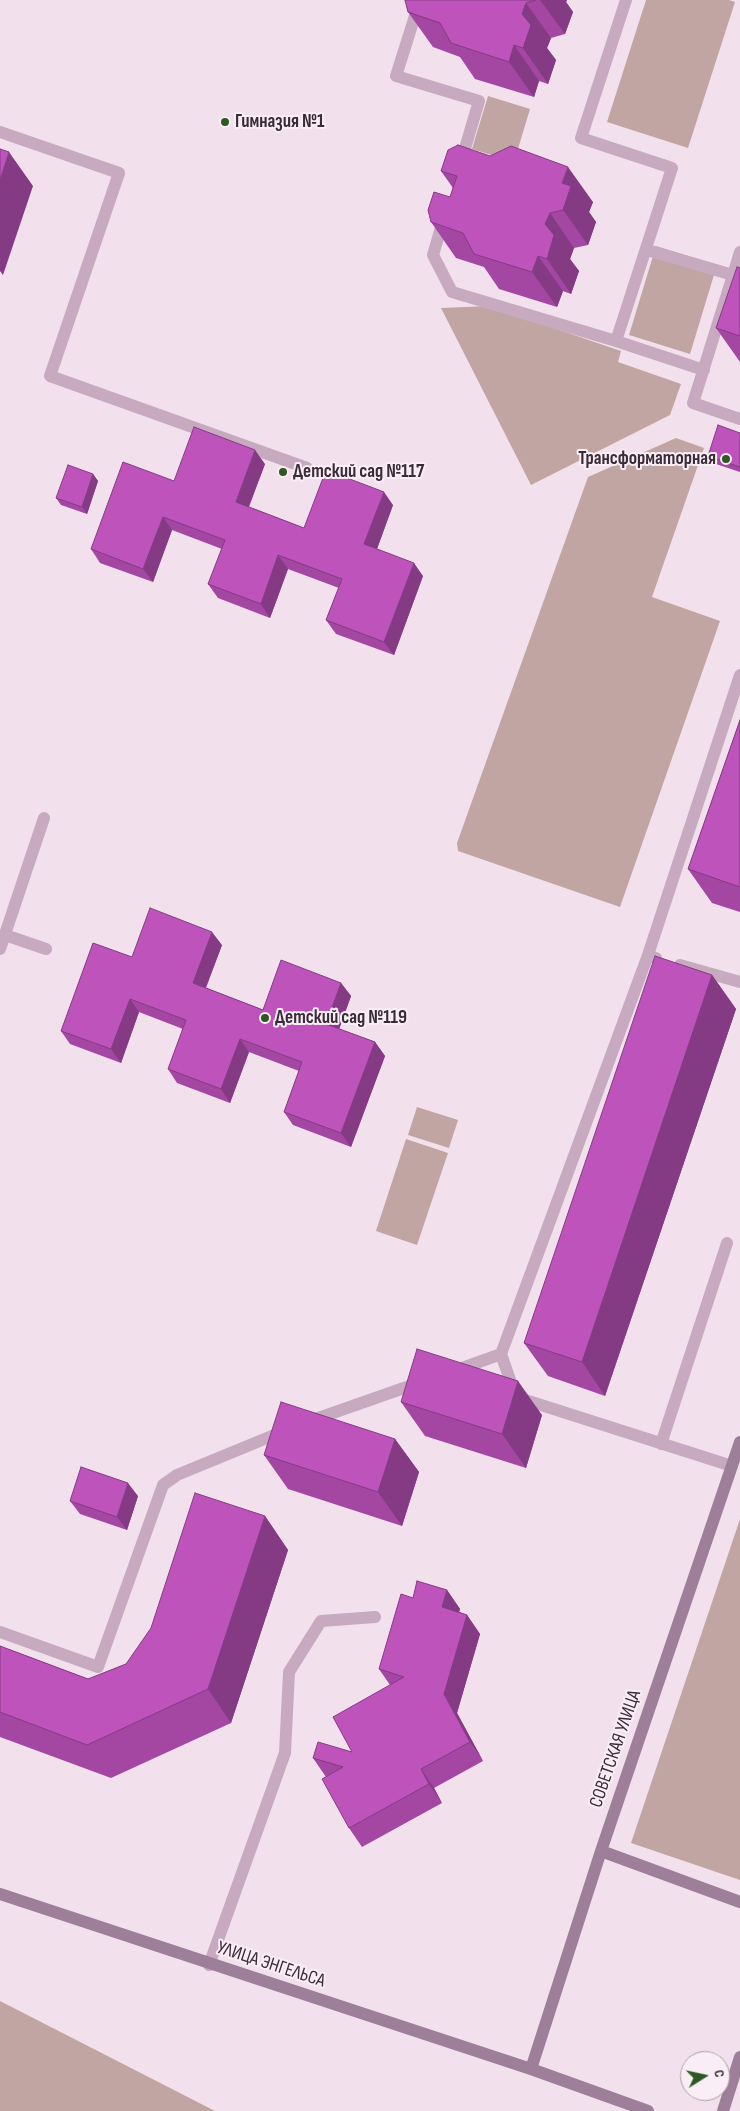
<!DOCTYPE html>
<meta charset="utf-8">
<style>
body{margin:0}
#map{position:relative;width:740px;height:2111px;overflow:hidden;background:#f2e1ed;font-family:"Sofia Sans Condensed",sans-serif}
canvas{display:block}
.north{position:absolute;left:680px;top:2051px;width:50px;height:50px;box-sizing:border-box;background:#faeef6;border:1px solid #ada0aa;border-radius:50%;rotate:80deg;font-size:14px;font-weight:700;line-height:20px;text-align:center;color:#392b37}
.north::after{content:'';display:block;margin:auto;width:18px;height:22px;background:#2c5823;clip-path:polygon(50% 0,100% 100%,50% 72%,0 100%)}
</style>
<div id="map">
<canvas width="740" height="2111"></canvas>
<div class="north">С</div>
</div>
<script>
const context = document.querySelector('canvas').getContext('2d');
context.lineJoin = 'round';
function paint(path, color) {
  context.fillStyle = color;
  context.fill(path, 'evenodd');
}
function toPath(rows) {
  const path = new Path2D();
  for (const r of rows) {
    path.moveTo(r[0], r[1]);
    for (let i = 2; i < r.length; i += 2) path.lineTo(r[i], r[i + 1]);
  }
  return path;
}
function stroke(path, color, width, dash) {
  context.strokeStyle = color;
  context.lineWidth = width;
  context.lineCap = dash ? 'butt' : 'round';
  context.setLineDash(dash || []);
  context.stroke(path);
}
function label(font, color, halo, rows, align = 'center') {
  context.font = font + ' "Sofia Sans Condensed",sans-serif';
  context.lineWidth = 4;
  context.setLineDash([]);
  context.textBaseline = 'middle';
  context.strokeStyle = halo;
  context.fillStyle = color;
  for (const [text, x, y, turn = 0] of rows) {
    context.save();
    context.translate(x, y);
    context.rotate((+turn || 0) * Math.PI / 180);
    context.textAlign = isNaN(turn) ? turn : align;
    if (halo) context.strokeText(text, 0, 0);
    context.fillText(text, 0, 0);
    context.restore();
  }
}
const green = toPath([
 [646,0,729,0,735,2,688,148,607,122],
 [488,96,530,109,514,162,472,149],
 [656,246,717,265,690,354,629,335],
 [489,306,621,351,618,362,681,384,670,415,531,485,441,308],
 [676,438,704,448,652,597,720,621,620,907,458,851,457,843,588,477],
 [417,1107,458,1120,449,1148,408,1135],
 [406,1139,448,1153,417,1245,376,1231],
 [740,1519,740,1880,631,1843],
 [0,2001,215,2111,0,2111]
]);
const lane = toPath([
 [420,0,396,76,479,101,461,162],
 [626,0,581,138,672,168,616,341,704,370],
 [0,132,119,173,50,376,307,468],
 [444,217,433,255,452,292,616,341],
 [647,250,733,275,693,403,740,419],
 [740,252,733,275,740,277],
 [5,935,46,949],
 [0,949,44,818],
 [656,958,648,955,740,675],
 [680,965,740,982],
 [501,1354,516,1397,732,1466],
 [454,1371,501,1354,648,955],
 [307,1422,421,1382],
 [661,1444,727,1243],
 [0,1632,98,1667,163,1485,177,1475,284,1431],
 [209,1965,285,1753,289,1672,321,1621,375,1617]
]);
const secondary = toPath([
 [601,1851,740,1902],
 [0,1894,531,2069,648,2111],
 [531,2069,601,1851,740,1442],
 [723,2111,740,2057]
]);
const wall = toPath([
 [405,0,567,0,566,2,573,12,565,34,551,38,547,48,556,60,548,84,539,81,534,97,475,79,460,57,433,47,408,12],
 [441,171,593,202,589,212,596,222,588,245,574,248,570,259,579,271,571,294,563,291,557,307,499,289,484,267,456,258,431,222,450,197,453,188],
 [740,268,740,362,716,328],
 [740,433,740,472,713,463,708,456],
 [265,464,249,507,304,528,393,505,377,549,423,576,394,655,336,634,326,620,339,588,288,569,270,618,218,598,208,584,222,549,172,530,153,582,100,563,91,549,174,481],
 [93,474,98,481,87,514,61,505,56,498],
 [740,720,740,912,712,903,688,869],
 [222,945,206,988,263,1010,341,983,351,996,339,1029,375,1042,385,1056,351,1147,293,1125,284,1112,299,1071,249,1052,230,1103,177,1083,168,1069,183,1029,139,1012,121,1063,70,1044,61,1031,132,957],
 [712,975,736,1009,605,1396,548,1376,524,1343],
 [401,1402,542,1415,526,1468,425,1436],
 [395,1439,419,1472,402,1526,288,1489,264,1455],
 [138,1496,127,1530,80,1514,70,1501],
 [265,1516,288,1550,231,1723,111,1778,0,1737,0,1646,88,1679,126,1664],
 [447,1590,460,1609,459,1612,467,1615,480,1634,457,1713,483,1761,434,1788,442,1803,362,1847,349,1828,326,1777,313,1758,352,1752,390,1685,379,1669,413,1598]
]);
const shadedWall = toPath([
 [540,0,567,0,566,2,573,12,565,34],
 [526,3,551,38,547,48,556,60,548,84,523,48,522,14],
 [514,45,539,81,534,97,509,62],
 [9,152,33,186,3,275,0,271,0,180],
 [568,167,593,202,589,212,596,222,588,245,563,210,562,183],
 [550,213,574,248,570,259,579,271,571,294,547,259,545,224],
 [538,256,563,291,557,307,532,272],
 [255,450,265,464,245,516,236,502],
 [93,474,98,481,87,514,82,507],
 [384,492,393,505,374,557,364,544],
 [163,517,172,530,153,582,143,569],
 [278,555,288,569,270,618,261,604],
 [414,563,423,576,394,655,384,642],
 [212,932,222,945,202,997,193,983],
 [712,975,736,1009,605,1396,582,1362],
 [341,983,351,996,336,1038,326,1024],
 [130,999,139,1012,121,1063,111,1049],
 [240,1039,249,1052,230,1103,221,1089],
 [375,1042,385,1056,351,1147,341,1133],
 [518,1381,542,1415,526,1468,502,1434],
 [395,1439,419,1472,402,1526,378,1492],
 [128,1483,138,1496,127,1530,117,1517],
 [265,1516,288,1550,231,1723,208,1689],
 [447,1590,460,1609,455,1626,442,1607],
 [467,1615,480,1634,457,1713,483,1761,470,1742,444,1694],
 [421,1769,434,1788,442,1803,429,1784]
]);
const building = toPath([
 [405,0,536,0,526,3,522,14,531,25,523,48,514,45,509,62,451,43,440,23,408,12,405,0],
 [458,145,490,156,511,146,568,167,562,183,571,186,563,210,550,213,545,224,554,235,547,259,538,256,532,272,474,254,463,233,431,222,428,210,434,192,450,197,457,176,441,171,448,150,458,145],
 [0,149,9,152,0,180,0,149],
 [737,267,740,268,740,336,716,328,737,267],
 [718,425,740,433,740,467,708,456,718,425],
 [194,427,255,450,236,502,304,528,326,470,384,492,364,544,414,563,384,642,326,620,342,579,278,555,261,604,208,584,225,540,163,517,143,569,91,549,123,462,174,481,194,427],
 [68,465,93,474,82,507,56,498,68,465],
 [740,720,740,887,688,869,740,720],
 [150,908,212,932,193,983,263,1010,281,960,341,983,326,1024,375,1042,341,1133,284,1112,302,1062,240,1039,221,1089,168,1069,186,1020,130,999,111,1049,61,1031,93,943,132,957,150,908],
 [655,956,712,975,582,1362,524,1343,655,956],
 [417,1349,518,1381,502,1434,401,1402,417,1349],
 [281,1402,395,1439,378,1492,264,1455,281,1402],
 [81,1467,128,1483,117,1517,70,1501,81,1467],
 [195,1493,265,1516,208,1689,87,1745,0,1712,0,1646,88,1679,126,1664,151,1628,195,1493],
 [417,1581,447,1590,442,1607,467,1615,444,1694,470,1742,421,1769,429,1784,349,1828,322,1779,343,1767,313,1758,318,1742,352,1752,333,1717,404,1677,379,1669,401,1594,413,1598,417,1581]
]);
const markers = [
 [225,122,5,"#2c5823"],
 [726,459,5,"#2c5823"],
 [283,472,5,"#2c5823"],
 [265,1018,5,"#2c5823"]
];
const poiNames = [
 ["Гимназия №1",235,122],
 ["Трансформаторная",716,459,"right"],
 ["Детский сад №117",293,472],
 ["Детский сад №119",275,1018]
];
const streetNames = [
 ["СОВЕТСКАЯ УЛИЦА",616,1749,-71],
 ["УЛИЦА ЭНГЕЛЬСА",271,1965,18]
];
paint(green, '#c0a5a2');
stroke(lane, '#c7aac0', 12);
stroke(secondary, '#9d7f99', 12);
paint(wall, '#a347a2');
paint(shadedWall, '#853a84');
paint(building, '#be53bc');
stroke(building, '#853a84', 1);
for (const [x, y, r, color] of markers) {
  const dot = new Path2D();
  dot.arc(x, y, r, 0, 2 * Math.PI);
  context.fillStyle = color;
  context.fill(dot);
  stroke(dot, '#faeef6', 2);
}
label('bold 19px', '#392b37', '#faeef6', poiNames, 'left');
label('19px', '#392b37', '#faeef6', streetNames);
</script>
